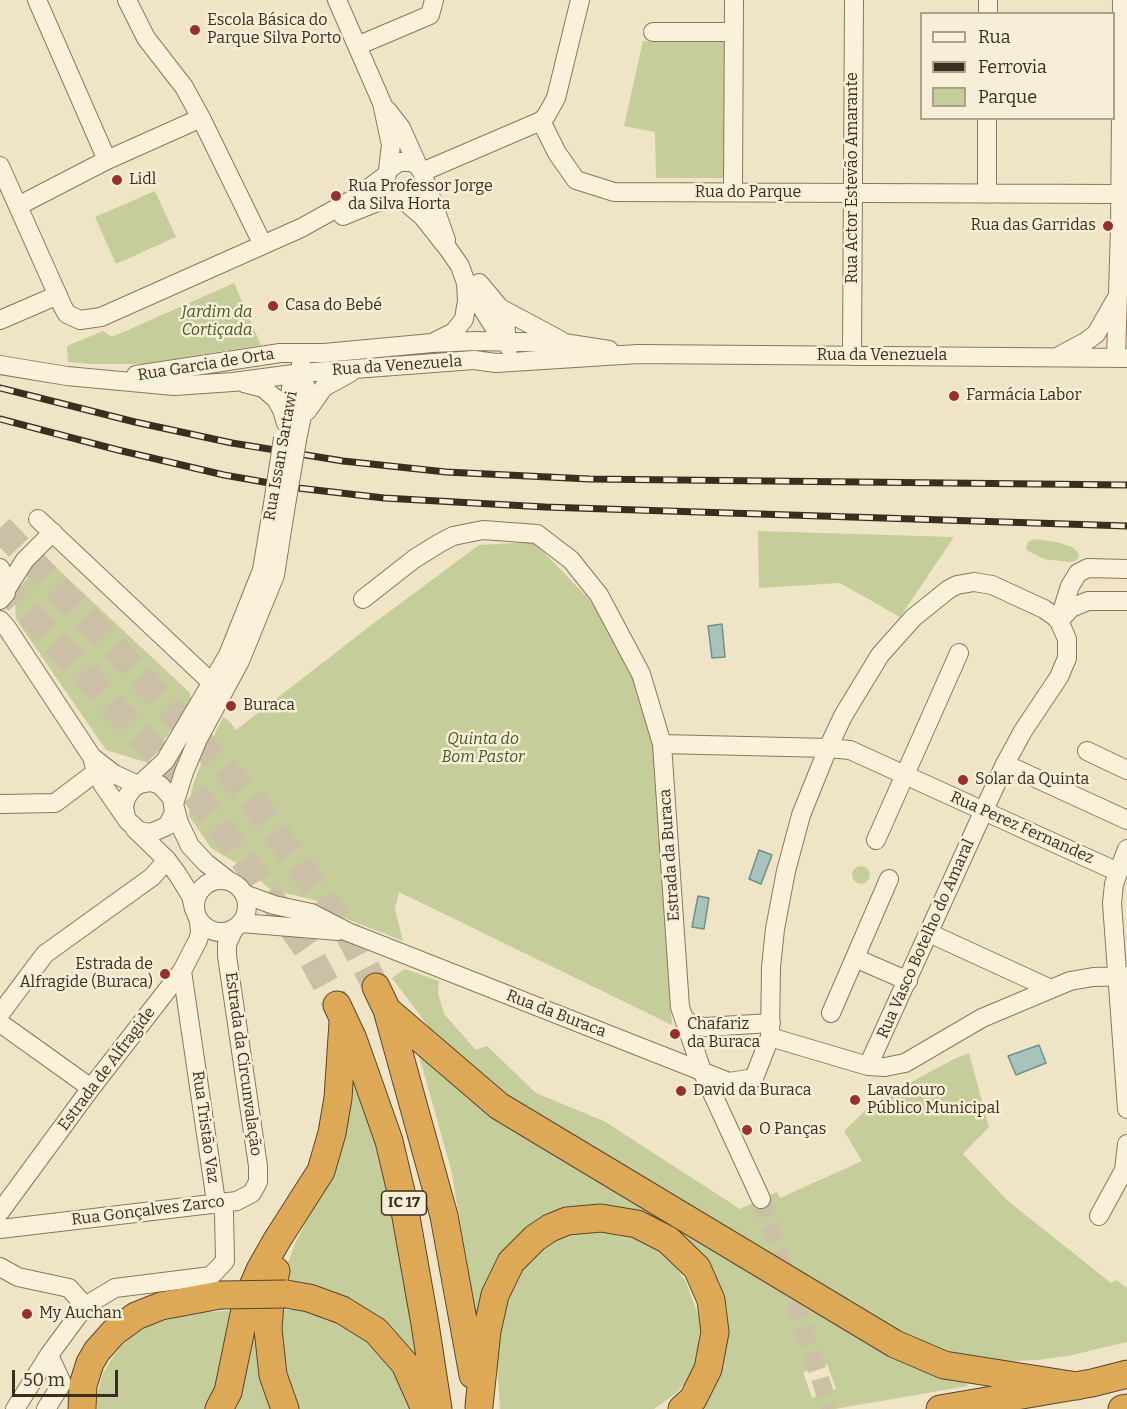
<!DOCTYPE html>
<meta charset="utf-8">
<style>
body{margin:0}
#map{position:relative;width:1127px;height:1409px;overflow:hidden;background:#efe5c6;font-family:Bitter,serif}
canvas{display:block}
.legend{position:absolute;left:920px;top:12px;width:195px;height:108px;box-sizing:border-box;background:#f6eed6;border:2px solid #aba18d;margin:0;padding:8px 10px;list-style:none;font-size:18px;color:#3b2e1f}
.legend li{display:flex;align-items:center;gap:12px;height:30px}
.legend b{width:30px;border:2px solid #aba18d}
.scale{position:absolute;left:12px;top:1370px;width:106px;height:27px;box-sizing:border-box;border:3px solid #3b2e1f;border-top:0;padding-left:8px;font-size:18px;line-height:21px;white-space:nowrap;color:#3b2e1f;-webkit-text-stroke:4px #f6eed6;paint-order:stroke}
</style>
<div id="map">
<canvas width="1127" height="1409"></canvas>
<ul class="legend">
<li><b style="height:8px;background:#f9f1da"></b>Rua</li>
<li><b style="height:8px;background:#3b2e1f"></b>Ferrovia</li>
<li><b style="height:16px;background:#c5ce9a"></b>Parque</li>
</ul>
<div class="scale">50 m</div>
</div>
<script>
const context = document.querySelector('canvas').getContext('2d');
context.lineJoin = 'round';
function paint(path, color) {
  context.fillStyle = color;
  context.fill(path, 'evenodd');
}
function toPath(rows) {
  const path = new Path2D();
  for (const r of rows) {
    if (r.length === 3) {
      path.moveTo(r[0] + r[2], r[1]);
      path.arc(r[0], r[1], r[2], 0, 2 * Math.PI);
      continue;
    }
    path.moveTo(r[0], r[1]);
    for (let i = 2; i < r.length; i += 2) path.lineTo(r[i], r[i + 1]);
  }
  return path;
}
function stroke(path, color, width, dash) {
  context.strokeStyle = color;
  context.lineWidth = width;
  context.lineCap = dash ? 'butt' : 'round';
  context.setLineDash(dash || []);
  context.stroke(path);
}
function label(font, color, halo, rows, align = 'center') {
  context.font = font + ' Bitter,serif';
  context.lineWidth = 5;
  context.setLineDash([]);
  context.textBaseline = 'middle';
  context.strokeStyle = halo;
  context.fillStyle = color;
  for (const [text, x, y, turn = 0] of rows) {
    context.save();
    context.translate(x, y);
    context.rotate((+turn || 0) * Math.PI / 180);
    context.textAlign = isNaN(turn) ? turn : align;
    if (halo) context.strokeText(text, 0, 0);
    context.fillText(text, 0, 0);
    context.restore();
  }
}
const green = toPath([
 [643,41,728,42,727,178,656,178,655,132,624,126],
 [155,191,176,237,116,264,95,217],
 [234,283,261,345,143,364,91,364,68,362,67,346,103,331,112,337],
 [758,531,954,537,900,617,840,583,759,588],
 [1034,539,1056,542,1072,547,1078,552,1079,557,1075,561,1070,562,1044,559,1028,551,1026,548,1028,542],
 [534,542,586,596,613,630,629,661,656,747,672,1025,399,892,395,909,403,941,342,917,315,900,271,890,246,869,211,848,189,816,189,802,193,785,203,758,223,717,230,722,236,730,370,626,479,545],
 [45,557,190,693,191,700,181,715,176,713,168,725,173,727,148,763,106,750,16,619,15,602,22,585,33,570],
 [861,875,9],
 [405,969,439,981,438,993,444,1014,476,1050,487,1046,536,1093,604,1121,740,1209,777,1192,780,1198,862,1161,844,1131,873,1103,954,1059,969,1053,989,1127,963,1154,1008,1201,1111,1283,1117,1280,1127,1288,1127,1342,1068,1356,1037,1360,1000,1362,970,1358,936,1349,907,1339,494,1088,434,1034,392,978],
 [427,1050,961,1378,968,1386,835,1409,693,1409,710,1382,698,1258,569,1215,476,1319,451,1169,419,1056],
 [827,1364,836,1389,812,1398,803,1372],
 [360,1082,390,1198,417,1355,401,1340,281,1282,295,1244,332,1168,352,1084],
 [606,1228,648,1241,670,1259,686,1282,701,1323,696,1362,688,1380,675,1394,654,1409,500,1409,495,1336,511,1276,557,1237,586,1230],
 [252,1309,277,1409,232,1409],
 [235,1310,221,1376,206,1409,97,1409,97,1395,103,1373,115,1354,129,1338,148,1326,173,1318,199,1313],
 [274,1310,300,1310,333,1318,361,1333,391,1366,413,1409,295,1409,279,1375]
]);
const water = toPath([
 [722,624,725,657,712,658,708,626,722,624],
 [759,850,772,855,761,884,749,879,759,850],
 [698,896,709,898,704,929,692,927,698,896],
 [1039,1045,1046,1063,1016,1075,1008,1056,1039,1045]
]);
const minorTunnel = toPath([
 [761,1199,830,1409]
]);
const highwayTunnel = toPath([
 [0,528,111,644,248,794,348,933,376,987],
 [0,582,207,808,307,949,337,1005]
]);
const minor = toPath([
 [37,0,107,160],
 [127,0,146,38,184,87,201,118,263,245],
 [337,0,382,103,391,145,388,170],
 [988,14,988,0],
 [653,32,734,32],
 [357,46,430,15,434,0],
 [387,110,401,128,418,166],
 [541,121,557,153,576,180,614,192,1120,194],
 [0,166,63,307,67,314,80,320,101,317,301,228,357,197,385,176],
 [422,172,541,121,546,116,556,98,580,0],
 [424,178,421,191,410,199,396,198,387,189,385,182,388,170,399,162,412,162,418,166,422,172,446,240],
 [733,192,734,0],
 [987,194,987,118],
 [403,200,423,217,449,250,460,266,466,283,503,341,509,347],
 [18,206,107,160,201,118],
 [343,216,375,203,396,198],
 [479,283,500,308,505,318,506,333,503,342],
 [500,308,560,340],
 [0,320,58,295],
 [436,341,454,332,464,319,467,301,466,283],
 [852,356,854,0],
 [1059,356,1085,342,1096,334,1116,299],
 [1116,357,1120,228,1122,0],
 [0,365,67,376,174,386,233,382,301,373,474,360,496,363,638,354,1127,358],
 [136,375,280,353,324,353,432,343,475,341,564,343,609,350],
 [244,383,263,388,276,399,282,410,286,423],
 [307,411,324,387,350,373],
 [286,422,291,388,301,373],
 [297,440,307,391,301,373,301,364],
 [38,519,213,684],
 [0,568,7,581,6,593,0,600],
 [7,588,25,560,53,532],
 [363,599,414,559,438,544,453,536,483,530,537,534,571,560,599,595,641,674,662,744,680,1007,702,1071,761,1199],
 [0,620,7,628,92,757,114,774,138,785],
 [1060,620,1071,608,1088,601,1127,601],
 [1059,621,1070,586,1078,573,1088,568,1127,569],
 [662,744,828,748,850,750,1118,872],
 [1087,751,1127,770],
 [92,757,96,772,103,785,128,821,139,831,151,833,167,826,174,813,172,798,160,785,151,782,140,784,133,788,126,798,124,807,126,817],
 [1005,764,1127,820],
 [140,784,165,761,228,655,262,570,272,510],
 [0,804,55,803,96,772],
 [174,804,184,772,198,739,240,661,275,575,285,511],
 [175,808,179,823,190,846,206,863,229,881],
 [135,829,167,860,178,875,191,896,194,909],
 [876,840,959,653],
 [1127,849,1114,884,1112,903,1127,1109],
 [221,906,26],
 [244,894,274,905,311,913,348,932,729,1082,754,1078,770,1037,868,1066,885,1067,905,1063,982,1018,1070,981,1093,977,1127,976],
 [241,923,338,931],
 [929,933,1051,989],
 [855,958,908,981],
 [831,1013,889,879],
 [0,1014,45,954,152,877,167,860],
 [684,1019,694,1025,705,1027,771,1023],
 [0,1023,91,1088],
 [770,1037,771,967,775,929,786,871,801,815,828,748,843,716,880,655,913,618,949,589,957,585,974,582,992,585,1044,609,1054,616,1059,621,1067,639,1067,658,1059,677,1023,731,1005,764,868,1066],
 [0,1212,91,1088,182,971,198,940,200,933,199,921],
 [1099,1216,1124,1170,1127,1144],
 [0,1229,237,1201,252,1193,258,1182,258,1166,227,956,227,944,234,929],
 [0,1267,18,1277,69,1288,85,1306],
 [49,1355,85,1306,115,1288,211,1276,225,1261,224,1212,215,1195,182,971],
 [15,1409,49,1355,62,1383,46,1409]
]);
const highway = toPath([
 [376,987,387,1010,444,1216,473,1375],
 [337,1005,353,1039,389,1141,403,1200,425,1324,438,1409],
 [387,1010,499,1106,895,1344,944,1365,1077,1386],
 [276,1271,271,1290,268,1329,273,1375,285,1409],
 [286,1294,309,1298,342,1310,376,1331,405,1364,425,1409],
 [479,1406,487,1331,495,1295,511,1262,535,1238,550,1228,567,1221,601,1218,637,1224,668,1240,697,1268,711,1300,715,1332,708,1369,693,1399,682,1409],
 [82,1409,83,1385,90,1363,97,1351,114,1332,136,1316,161,1306,220,1295],
 [219,1409,228,1392,247,1300,260,1270,277,1240,321,1171,332,1133,338,1098,343,1022],
 [940,1409,1092,1383,1127,1374],
 [1122,1409,1127,1408]
]);
const rail = toPath([
 [0,388,135,422,232,443,343,461,446,472,589,479,1127,485],
 [0,419,118,450,224,475,298,488,384,498,545,507,1127,526]
]);
const minorBridge = toPath([
 [272,510,283,438],
 [285,511,297,440]
]);
const highwayBridge = toPath([
 [220,1295,286,1294]
]);
const markers = [
 [195,30,6,"#9b2f2b"],
 [117,180,6,"#9b2f2b"],
 [336,196,6,"#9b2f2b"],
 [1108,226,6,"#9b2f2b"],
 [273,306,6,"#9b2f2b"],
 [954,396,6,"#9b2f2b"],
 [231,706,6,"#9b2f2b"],
 [963,780,6,"#9b2f2b"],
 [165,974,6,"#9b2f2b"],
 [675,1034,6,"#9b2f2b"],
 [681,1091,6,"#9b2f2b"],
 [855,1100,6,"#9b2f2b"],
 [747,1130,6,"#9b2f2b"],
 [27,1314,6,"#9b2f2b"]
];
const shields = [
 [404,1203,45]
];
const shieldNames = [
 ["IC 17",404,1203]
];
const poiNames = [
 ["Escola Básica do",207,21],
 ["Parque Silva Porto",207,39],
 ["Lidl",129,180],
 ["Rua Professor Jorge",348,187],
 ["da Silva Horta",348,205],
 ["Rua das Garridas",1096,226,"right"],
 ["Casa do Bebé",285,306],
 ["Farmácia Labor",966,396],
 ["Buraca",243,706],
 ["Solar da Quinta",975,780],
 ["Estrada de",153,965,"right"],
 ["Alfragide (Buraca)",153,983,"right"],
 ["Chafariz",687,1025],
 ["da Buraca",687,1043],
 ["David da Buraca",693,1091],
 ["Lavadouro",867,1091],
 ["Público Municipal",867,1109],
 ["O Panças",759,1130],
 ["My Auchan",39,1314]
];
const streetNames = [
 ["Rua Actor Estevão Amarante",853,178,-90],
 ["Rua do Parque",748,193],
 ["Rua da Venezuela",882,356],
 ["Rua Garcia de Orta",206,365,-9],
 ["Rua da Venezuela",397,366,-4],
 ["Rua Issan Sartawi",281,456,-80],
 ["Rua Perez Fernandez",1022,828,24],
 ["Estrada da Buraca",670,855,-94],
 ["Rua Vasco Botelho do Amaral",926,939,-66],
 ["Rua da Buraca",556,1014,21],
 ["Estrada da Circunvalação",243,1064,82],
 ["Estrada de Alfragide",107,1069,-53],
 ["Rua Tristão Vaz",205,1127,82],
 ["Rua Gonçalves Zarco",148,1211,-7]
];
const parkNames = [
 ["Jardim da",217,313],
 ["Cortiçada",217,331],
 ["Quinta do",483,740],
 ["Bom Pastor",483,758]
];
paint(green, '#c5ce9a');
paint(water, '#a8c3bc');
stroke(water, '#6e918a', 1.5);
stroke(minorTunnel, '#cbc0a5', 18, [18, 9]);
stroke(highwayTunnel, '#cbc0a5', 27, [27, 14]);
stroke(minor, '#8b775b', 20);
stroke(highway, '#59452f', 29);
stroke(minor, '#f9f1da', 18);
stroke(highway, '#dea957', 27);
stroke(rail, '#3b2e1f', 7);
stroke(rail, '#f6eed6', 4.5, [14]);
stroke(minorBridge, '#8b775b', 20, []);
stroke(highwayBridge, '#59452f', 29, []);
stroke(minorBridge, '#f9f1da', 18);
stroke(highwayBridge, '#dea957', 27);
for (const [x, y, r, color] of markers) {
  const dot = new Path2D();
  dot.arc(x, y, r, 0, 2 * Math.PI);
  context.fillStyle = color;
  context.fill(dot);
  stroke(dot, '#f6eed6', 2);
}
for (const [x, y, w] of shields) {
  const box = new Path2D();
  box.roundRect(x - w / 2, y - 12, w, 24, 4.5);
  context.fillStyle = '#f6eed6';
  context.fill(box);
  stroke(box, '#3b2e1f', 1.5);
}
label('bold 15px', '#3b2e1f', null, shieldNames);
label('16px', '#3b2e1f', '#f6eed6', poiNames, 'left');
label('16px', '#3b2e1f', '#f6eed6', streetNames);
label('italic 16px', '#495726', '#f6eed6', parkNames);
</script>
